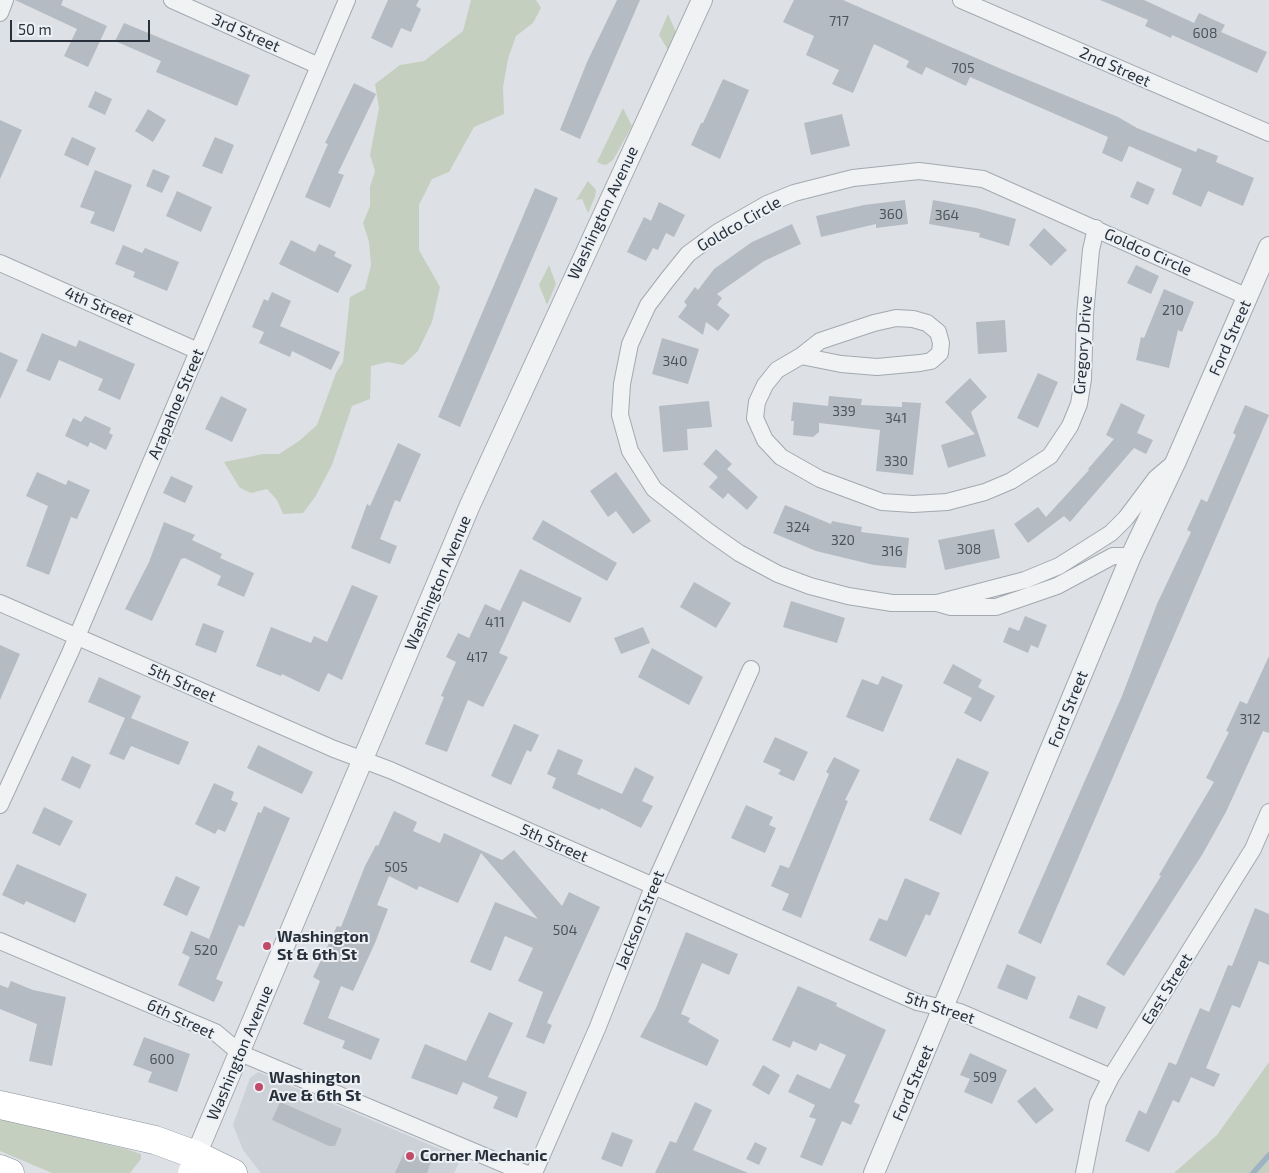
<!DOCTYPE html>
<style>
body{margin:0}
#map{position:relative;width:1269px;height:1173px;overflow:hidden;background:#dde1e6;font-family:"Exo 2",sans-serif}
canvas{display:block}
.scale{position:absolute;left:10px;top:20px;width:140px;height:22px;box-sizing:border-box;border:2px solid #28313b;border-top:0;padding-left:6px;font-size:15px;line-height:18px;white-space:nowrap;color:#28313b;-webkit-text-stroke:4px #ecf0f4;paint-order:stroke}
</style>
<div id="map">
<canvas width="1269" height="1173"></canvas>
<div class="scale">50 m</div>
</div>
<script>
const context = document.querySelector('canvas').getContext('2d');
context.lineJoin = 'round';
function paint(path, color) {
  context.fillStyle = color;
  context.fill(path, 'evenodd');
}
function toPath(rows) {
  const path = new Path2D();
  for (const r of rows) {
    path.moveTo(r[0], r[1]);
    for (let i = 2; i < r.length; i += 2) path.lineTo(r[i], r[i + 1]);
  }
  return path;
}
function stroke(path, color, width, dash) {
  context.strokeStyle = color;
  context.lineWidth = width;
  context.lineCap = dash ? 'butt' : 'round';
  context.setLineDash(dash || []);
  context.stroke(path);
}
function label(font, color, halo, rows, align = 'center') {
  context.font = font + ' "Exo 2",sans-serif';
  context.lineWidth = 4;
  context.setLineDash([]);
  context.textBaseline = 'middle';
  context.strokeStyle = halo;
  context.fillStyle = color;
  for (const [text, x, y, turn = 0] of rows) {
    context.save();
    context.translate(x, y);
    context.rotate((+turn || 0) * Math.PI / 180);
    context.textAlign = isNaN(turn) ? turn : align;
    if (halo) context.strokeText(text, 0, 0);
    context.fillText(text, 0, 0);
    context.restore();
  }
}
const built = toPath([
 [258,1072,461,1158,454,1173,261,1173,243,1150,233,1125,250,1078]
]);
const green = toPath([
 [471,0,536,0,541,8,533,23,516,36,508,59,503,87,504,114,474,127,449,172,432,179,419,205,419,250,440,287,432,322,418,351,403,365,388,362,371,366,370,399,352,406,332,465,315,497,303,513,283,514,277,500,267,489,251,493,240,488,224,462,263,454,279,454,299,441,317,425,336,373,343,362,350,297,365,289,371,265,369,242,363,223,370,206,370,187,375,171,370,155,379,108,375,84,400,65,424,61,463,31],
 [668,14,676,32,668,50,659,35],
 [623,108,632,126,613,160,606,165,601,164,597,162],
 [588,181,596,190,595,197,588,213,582,199,576,200],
 [549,265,556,284,547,305,539,285],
 [1269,1062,1269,1173,1174,1173,1217,1135],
 [0,1118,126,1149,141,1154,141,1159,130,1173,52,1173,0,1151]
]);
const stream = toPath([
 [1253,1173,1269,1155]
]);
const building = toPath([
 [15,0,63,0,61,5,107,26,88,67,64,56,77,29],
 [388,0,419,0,416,6,421,9,411,32,401,28,392,48,371,38],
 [617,0,640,0,580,139,560,130,587,62],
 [794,0,843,0,999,68,1118,117,1137,128,1196,152,1198,148,1218,156,1216,162,1254,178,1243,206,1208,191,1201,207,1172,194,1182,169,1129,146,1122,162,1102,153,1108,137,970,77,966,86,926,67,922,75,906,67,909,61,874,44,853,93,832,84,839,70,806,55,814,36,783,22],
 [1100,0,1144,0,1194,23,1199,13,1225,25,1221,32,1267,52,1257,73,1172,35,1171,38,1145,26,1148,20],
 [124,23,250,75,237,106,156,72,161,61,115,41],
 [723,79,749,90,720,159,691,145,701,123,703,123],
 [354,83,376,94,338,173,344,175,330,208,305,197,328,144,325,143],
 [95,91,112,99,105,115,88,107],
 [148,109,166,120,153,142,135,131],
 [842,114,850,146,811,155,804,123],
 [0,120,22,130,0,179],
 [72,137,96,148,88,166,64,155],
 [215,137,234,145,222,174,202,166],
 [153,169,170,176,162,193,146,186],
 [95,170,132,185,114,232,90,223,95,212,80,207],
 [1137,181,1155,189,1148,205,1130,197],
 [535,188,558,198,460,427,438,417],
 [177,191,212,207,201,232,166,216],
 [905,200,908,224,876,228,876,224,821,237,816,216,864,205],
 [933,200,976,208,1016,219,1009,246,979,237,980,233,929,224],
 [659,202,685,215,674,237,666,233,658,250,653,248,646,261,627,252,644,217,651,221],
 [792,224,801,244,764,261,717,294,722,298,717,305,730,315,718,331,706,322,703,335,678,317,687,305,684,302,695,287,698,290,714,269,752,242],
 [1044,228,1067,250,1051,266,1029,245],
 [291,240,315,252,319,244,336,252,334,256,352,265,338,293,279,264],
 [123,245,142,253,145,248,179,262,167,291,133,277,135,272,115,264],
 [1136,265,1159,276,1151,294,1127,283],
 [1164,289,1194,302,1182,332,1178,330,1169,368,1136,360,1141,337,1144,338],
 [272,292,291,301,280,326,340,352,331,370,292,351,290,357,259,343,264,332,252,327,264,299,268,301],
 [1005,320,1007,352,978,354,976,322],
 [42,333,76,347,79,340,135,364,120,400,98,390,103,379,59,360,50,381,26,371],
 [662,338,699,349,688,384,652,374],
 [0,352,18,360,0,399],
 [1038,373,1058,382,1038,428,1017,418],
 [970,378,987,397,971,412,986,456,948,468,941,445,975,434,945,402],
 [221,396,247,409,232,442,205,429],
 [829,396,862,399,861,405,902,407,902,402,921,403,913,475,876,471,880,430,819,423,819,432,813,437,793,435,794,421,791,421,793,402,828,406],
 [709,401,712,427,687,429,688,450,663,452,659,406],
 [1121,403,1145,415,1137,433,1153,440,1146,454,1134,448,1070,522,1064,516,1028,543,1014,524,1038,507,1046,517,1089,470,1088,469,1114,439,1106,435],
 [1245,405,1269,415,1041,944,1018,933,1122,696,1157,604,1191,532,1187,530,1201,499,1207,502,1236,435,1233,433],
 [85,416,111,428,109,433,113,435,106,450,90,442,88,447,65,436,73,418,81,422],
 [398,443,421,454,400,502,395,500,380,539,397,546,390,564,351,548,367,504,370,506],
 [716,449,732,464,727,469,758,497,747,510,728,493,723,499,709,487,718,477,703,464],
 [37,472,66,485,68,480,90,490,77,519,71,517,49,575,26,566,48,506,26,496],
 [616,472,651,521,633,534,616,511,608,517,590,491],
 [171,476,193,486,185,503,163,493],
 [785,505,831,524,832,521,862,527,861,532,909,538,906,568,874,565,816,551,773,533],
 [543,520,617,563,607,581,532,539],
 [164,522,195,535,192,540,222,554,220,558,254,573,244,597,217,585,221,576,185,558,181,559,152,621,125,609,149,562],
 [994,529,1000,558,945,570,938,540],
 [520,569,582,598,570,623,523,601,499,653,508,657,483,707,468,700,447,752,425,744,444,697,441,696,456,662,446,657,458,633,469,638,485,604,500,611],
 [694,582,731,603,716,628,680,607],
 [352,585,378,596,342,680,328,673,319,692,282,674,281,676,256,666,271,627,311,643,314,636,327,642],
 [791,601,845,618,837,643,783,627],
 [1025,616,1047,625,1038,648,1031,645,1028,653,1003,642,1009,627,1019,631],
 [203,623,224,631,216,653,195,645],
 [643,627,650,643,621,654,614,638],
 [0,645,20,654,0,700],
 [652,648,703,677,689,705,638,677],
 [1269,656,1269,733,1263,731,1226,812,1202,855,1124,976,1106,964,1161,876,1159,875,1214,782,1206,778,1229,732,1226,731,1240,701,1247,704],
 [953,664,982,680,978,687,995,696,981,722,964,713,972,698,943,683],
 [882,676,903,685,883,732,846,717,862,679,878,685],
 [99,677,141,696,131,718,189,742,179,765,131,746,124,760,109,754,125,718,88,702],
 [514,724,539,735,531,752,527,750,511,785,491,776],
 [775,737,808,752,794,781,778,774,781,770,763,762],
 [258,745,313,772,302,794,247,768],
 [558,749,583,760,577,774,622,794,635,767,654,777,642,801,653,806,641,828,601,808,600,810,552,788,556,778,547,774],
 [72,756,91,765,80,789,61,780],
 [834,757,860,770,845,800,848,801,801,918,782,910,789,894,771,886,780,865,789,868,829,774,826,772],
 [957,758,989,772,961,835,929,820],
 [214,783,234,792,231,800,238,803,225,832,218,829,215,834,195,824],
 [746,805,773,817,769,825,776,828,765,853,731,838],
 [264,806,290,818,244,927,239,925,216,979,223,982,214,1002,178,985,190,957,182,953,191,931,209,939,258,812,261,813],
 [44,807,73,821,60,846,32,833],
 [394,811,417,822,413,831,440,843,444,833,502,860,514,850,562,906,569,892,600,907,547,1023,552,1025,544,1044,526,1037,543,992,518,981,533,948,505,936,491,971,470,962,495,902,538,919,481,853,458,903,419,886,417,890,389,876,377,905,388,909,375,943,353,991,341,986,328,1018,380,1039,371,1060,342,1048,345,1041,303,1024,320,981,313,977,337,926,341,927,365,866,376,845,378,846],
 [17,864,87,894,75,923,26,901,24,905,2,895],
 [176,876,200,887,187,916,163,905],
 [905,878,940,893,930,916,926,914,906,957,869,940,879,918,887,921],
 [1255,908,1269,914,1269,965,1259,961,1240,1008,1232,1005,1206,1068,1220,1074,1214,1087,1191,1077,1179,1103,1173,1100,1149,1152,1125,1141,1139,1110,1146,1114,1169,1062,1176,1065,1200,1008,1209,1012,1228,965,1232,966],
 [686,932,738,954,729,975,702,963,681,1014,690,1018,688,1022,719,1040,707,1066,640,1037,656,1008],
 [1007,964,1036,977,1027,1000,997,988],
 [11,981,33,990,66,997,52,1066,29,1061,37,1024,0,1009,0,985,8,988],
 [798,986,837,1003,836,1006,886,1030,854,1102,860,1105,851,1125,842,1121,822,1166,800,1157,816,1119,809,1117,815,1105,788,1092,797,1074,830,1089,846,1055,820,1043,816,1051,793,1041,790,1048,772,1040],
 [1078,995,1106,1007,1097,1029,1069,1018],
 [489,1012,513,1023,488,1077,527,1092,517,1118,493,1108,498,1097,463,1082,457,1095,411,1078,425,1044,466,1061],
 [144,1037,190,1054,177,1092,148,1082,152,1072,133,1065],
 [970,1053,1007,1070,992,1104,964,1092,970,1079,960,1075],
 [763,1065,780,1075,769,1095,752,1085],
 [1035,1087,1054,1110,1036,1124,1017,1101],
 [280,1102,342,1129,335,1146,329,1146,272,1120],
 [695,1102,712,1110,693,1150,748,1173,655,1173,670,1141,676,1143],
 [612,1132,633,1140,622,1167,601,1159],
 [755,1142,767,1148,759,1165,746,1159],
 [405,1151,431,1162,427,1173,395,1173]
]);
const minor = toPath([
 [172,0,319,66],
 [961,0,1269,133],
 [0,13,5,0],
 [0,263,198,351],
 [801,356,841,364,877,367,920,363,931,361,940,353,941,343,938,332,927,323,913,319,896,318,874,323,820,341,801,356,777,370,765,385,757,402,755,418,765,440,781,457,820,479,882,502,913,504,947,502,985,492,1011,481,1050,456,1070,426,1079,404,1083,379,1085,315,1091,250,1096,228],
 [1131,556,1113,556,1057,586,996,607,951,607,937,603,892,603,848,596,810,586,778,574,739,553,709,532,654,489,630,451,620,415,622,384,630,344,648,305,667,280,688,254,718,232,767,204,794,193,853,178,919,171,983,179,1248,297],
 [0,603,334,749,390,770,917,1002,960,1012,1111,1077],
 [937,603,1025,580,1059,566,1111,533,1126,518,1156,478,1175,462],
 [0,805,70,653,347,0],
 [0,941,215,1032,240,1053,525,1173],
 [534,1173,597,1029,653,887,751,669],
 [1084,1173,1098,1103,1111,1077,1253,849,1269,812]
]);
const tertiary = toPath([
 [196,1155,470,505,702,0],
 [874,1173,1131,556,1176,461,1269,247]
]);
const secondary = toPath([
 [189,1173,196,1155]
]);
const motorway = toPath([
 [0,1105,155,1140,196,1155,233,1173],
 [0,1169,10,1173]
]);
const markers = [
 [267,946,5,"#c14c6a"],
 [259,1087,5,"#c14c6a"],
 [410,1156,5,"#c14c6a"]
];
const numberNames = [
 ["717",839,21],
 ["608",1205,33],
 ["705",963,68],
 ["360",891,214],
 ["364",947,215],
 ["210",1173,310],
 ["340",675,361],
 ["339",844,411],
 ["341",896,418],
 ["330",896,461],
 ["324",798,527],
 ["320",843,540],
 ["308",969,549],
 ["316",892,551],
 ["411",495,622],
 ["417",477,657],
 ["312",1250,719],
 ["505",396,867],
 ["504",565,930],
 ["520",206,950],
 ["600",162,1059],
 ["509",985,1077]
];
const streetNames = [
 ["3rd Street",246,33,24],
 ["2nd Street",1115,67,24],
 ["Washington Avenue",603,213,-65],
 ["Goldco Circle",739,224,-30],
 ["Goldco Circle",1148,252,24],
 ["4th Street",99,306,23],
 ["Ford Street",1230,338,-66],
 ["Gregory Drive",1083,345,-86],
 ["Arapahoe Street",176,404,-67],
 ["Washington Avenue",438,583,-67],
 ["5th Street",182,683,24],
 ["Ford Street",1068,709,-68],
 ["5th Street",554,843,24],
 ["Jackson Street",640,920,-68],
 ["East Street",1167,989,-58],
 ["5th Street",940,1008,18],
 ["6th Street",181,1019,25],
 ["Washington Avenue",240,1053,-67],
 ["Ford Street",913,1083,-67]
];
const poiNames = [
 ["Washington",277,937],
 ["St & 6th St",277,955],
 ["Washington",269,1078],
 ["Ave & 6th St",269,1096],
 ["Corner Mechanic",420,1156]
];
paint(built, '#ccd1d7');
paint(green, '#c5cfbf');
stroke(stream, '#9bb3c3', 5.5);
paint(building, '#b5bbc2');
stroke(minor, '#a3a9af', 18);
stroke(tertiary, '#a3a9af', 22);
stroke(motorway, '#86909b', 29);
stroke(minor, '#f0f2f4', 16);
stroke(tertiary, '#f0f2f4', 20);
stroke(secondary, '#fff', 22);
stroke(motorway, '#fff', 28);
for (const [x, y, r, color] of markers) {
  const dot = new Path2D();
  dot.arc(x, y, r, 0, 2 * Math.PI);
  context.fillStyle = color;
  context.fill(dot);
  stroke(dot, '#ecf0f4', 2);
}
label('14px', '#4b545d', null, numberNames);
label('16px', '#28313b', '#ecf0f4', streetNames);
label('bold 16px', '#28313b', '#ecf0f4', poiNames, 'left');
</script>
